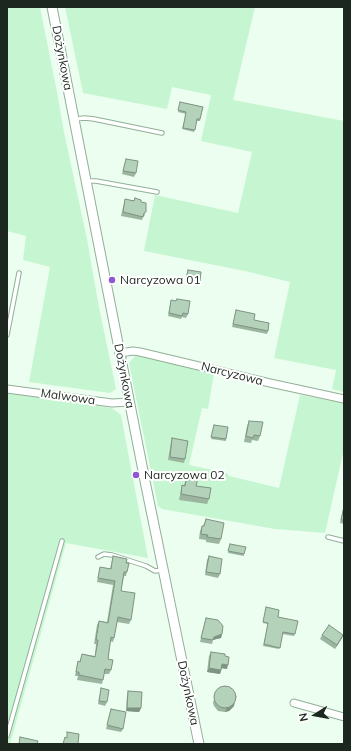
<!DOCTYPE html>
<meta charset="utf-8">
<style>
body{margin:0}
#map{position:relative;width:351px;height:751px;overflow:hidden;background:#ebfeef;font-family:Mulish,sans-serif}
canvas{display:block}
.frame{position:absolute;inset:0;border:8px solid #1c271f;pointer-events:none}
.north{position:absolute;left:295px;top:695px;width:40px;height:40px;-webkit-text-stroke:3px #fff;paint-order:stroke;rotate:259deg;font-size:11px;font-weight:700;line-height:16px;text-align:center;color:#1c271f}
.north::after{content:'';display:block;margin:auto;width:14px;height:18px;background:#1c271f;clip-path:polygon(50% 0,100% 100%,50% 72%,0 100%)}
</style>
<div id="map">
<canvas width="351" height="751"></canvas>
<div class="frame"></div>
<div class="north">N</div>
</div>
<script>
const context = document.querySelector('canvas').getContext('2d');
context.lineJoin = 'round';
function paint(path, color) {
  context.fillStyle = color;
  context.fill(path, 'evenodd');
}
function toPath(rows) {
  const path = new Path2D();
  for (const r of rows) {
    if (r.length === 3) {
      path.moveTo(r[0] + r[2], r[1]);
      path.arc(r[0], r[1], r[2], 0, 2 * Math.PI);
      continue;
    }
    path.moveTo(r[0], r[1]);
    for (let i = 2; i < r.length; i += 2) path.lineTo(r[i], r[i + 1]);
  }
  return path;
}
function stroke(path, color, width, dash) {
  context.strokeStyle = color;
  context.lineWidth = width;
  context.lineCap = dash ? 'butt' : 'round';
  context.setLineDash(dash || []);
  context.stroke(path);
}
function label(font, color, halo, rows, align = 'center') {
  context.font = font + ' Mulish,sans-serif';
  context.lineWidth = 4;
  context.setLineDash([]);
  context.textBaseline = 'middle';
  context.strokeStyle = halo;
  context.fillStyle = color;
  for (const [text, x, y, turn = 0] of rows) {
    context.save();
    context.translate(x, y);
    context.rotate((+turn || 0) * Math.PI / 180);
    context.textAlign = isNaN(turn) ? turn : align;
    if (halo) context.strokeText(text, 0, 0);
    context.fillText(text, 0, 0);
    context.restore();
  }
}
const green = toPath([
 [7,7,40,7,57,92,64,132,87,239,98,302,116,389,110,393,29,382,50,267,23,260,26,236,7,231],
 [65,7,255,7,233,100,344,121,344,392,332,389,336,370,274,358,290,282,245,271,144,251,155,195,238,213,252,152,201,141,211,95,172,87,167,109,83,93],
 [136,355,214,373,208,409,202,408,189,465,227,473,229,476,279,488,300,395,344,403,344,449,325,533,275,529,162,509,158,506,129,363],
 [7,392,112,408,121,415,148,558,66,543,10,744,7,744]
]);
const service = toPath([
 [75,119,85,118,94,119,162,133],
 [88,181,96,181,157,192],
 [7,335,19,273],
 [328,537,344,541],
 [98,557,104,554,112,555,146,566,155,571,162,570],
 [7,736,62,541]
]);
const minor = toPath([
 [120,353,133,351,140,352,270,383,344,399],
 [7,389,112,403,129,402],
 [294,703,344,717]
]);
const tertiary = toPath([
 [52,7,146,486,199,744]
]);
const wall = toPath([
 [180,102,203,107,200,121,197,121,194,132,182,129,186,114,178,112],
 [126,159,136,173,134,177,122,174],
 [125,199,141,202,145,215,143,217,142,220,121,216],
 [188,270,200,281,199,283,185,281],
 [177,299,188,314,186,318,182,317,181,319,168,316,171,300,176,301],
 [236,310,268,331,267,334,232,327],
 [249,421,260,436,258,441,252,440,251,443,244,442,247,426],
 [214,425,226,439,226,441,211,439],
 [172,438,185,459,184,463,168,460,171,442],
 [187,476,209,499,207,504,179,500,182,485,184,485],
 [344,504,344,524,340,523],
 [206,519,221,539,219,544,206,542,206,540,199,539,200,531,202,526,203,526],
 [230,544,244,554,244,556,228,553],
 [113,556,126,563,127,572,126,576,124,576,121,591,131,620,129,624,117,622,114,638,113,642,110,641,108,659,111,670,109,674,104,674,102,684,77,680,78,676,75,676,77,665,78,661,80,662,82,654,95,656,96,644,94,644,97,625,99,621,107,622,113,585,97,582,99,571,100,567,110,569],
 [209,556,220,574,218,578,205,575,207,560],
 [266,609,278,617,295,634,294,636,282,634,279,649,263,646,268,624,263,623],
 [206,618,222,634,221,638,213,640,212,644,200,642],
 [322,635,343,635,342,638,335,649,320,639],
 [211,652,225,656,227,669,222,668,220,674,207,672,209,656],
 [101,688,107,702,105,706,98,704],
 [128,691,141,708,139,712,126,711,127,695],
 [216,692,234,706,229,711,225,712,218,711,214,706,213,703],
 [111,709,123,729,121,732,106,729]
]);
const shadedWall = toPath([
 [222,634,221,638,212,640,214,637],
 [343,635,342,638,335,649,337,645],
 [222,664,228,665,227,669,221,668],
 [209,668,221,670,220,674,207,672],
 [235,702,234,706,229,711,225,712,227,708],
 [127,708,141,708,139,712,126,711]
]);
const building = toPath([
 [180,102,203,107,200,119,197,119,195,130,183,128,186,112,178,110,180,102],
 [126,159,138,161,136,173,123,171,126,159],
 [135,198,141,200,141,202,146,203,146,212,144,213,143,217,123,212,125,199,134,201,135,198],
 [188,270,201,272,200,281,186,279,188,270],
 [177,299,190,301,188,314,183,313,182,316,169,313,171,300,176,301,177,299],
 [236,310,255,314,254,320,269,323,268,331,233,324,236,310],
 [249,421,263,422,260,436,254,435,253,438,246,436,249,421],
 [214,425,228,427,226,439,211,437,214,425],
 [172,438,188,441,185,459,170,457,172,438],
 [187,476,198,478,196,486,211,488,209,499,181,494,182,485,185,486,187,476],
 [344,507,344,520,341,520,344,507],
 [206,519,224,523,221,539,207,537,208,535,201,534,202,526,204,526,206,519],
 [230,544,246,547,244,554,228,551,230,544],
 [113,556,127,559,126,563,129,563,127,572,124,572,121,591,135,593,131,620,118,617,114,638,111,637,108,659,113,660,111,670,105,669,103,680,79,675,79,672,76,672,78,661,80,662,82,654,95,657,98,640,96,640,99,621,108,623,115,581,98,578,100,567,111,569,113,556],
 [209,556,222,559,220,574,206,572,209,556],
 [266,607,279,610,278,617,298,621,295,634,283,632,280,648,264,644,268,623,263,622,266,607],
 [206,618,218,620,223,626,222,634,214,637,213,640,201,638,206,618],
 [329,625,343,635,337,645,322,635,329,625],
 [211,652,225,654,225,656,229,657,228,665,222,664,221,670,209,668,211,652],
 [225,697,11],
 [101,688,109,690,107,702,99,701,101,688],
 [128,691,142,692,141,708,127,708,128,691],
 [111,709,126,712,123,729,107,725,111,709],
 [67,732,79,734,78,744,63,744,65,737,67,738,67,732],
 [20,737,38,741,37,744,19,744,20,737]
]);
const markers = [
 [112,280,4,"#8d58d0"],
 [136,475,4,"#8d58d0"]
];
const streetNames = [
 ["Dożynkowa",62,58,79],
 ["Narcyzowa",232,374,14],
 ["Dożynkowa",124,376,79],
 ["Malwowa",68,397,8],
 ["Dożynkowa",188,693,78]
];
const poiNames = [
 ["Narcyzowa 01",120,280],
 ["Narcyzowa 02",144,475]
];
paint(green, '#c6f6d1');
stroke(service, '#92af99', 5.5);
stroke(minor, '#92af99', 9);
stroke(tertiary, '#92af99', 11);
stroke(service, '#fff', 3.5);
stroke(minor, '#fff', 7);
stroke(tertiary, '#fff', 9);
paint(wall, '#9bb5a0');
paint(shadedWall, '#7e9382');
paint(building, '#b4d2ba');
stroke(building, '#7e9382', 1);
for (const [x, y, r, color] of markers) {
  const dot = new Path2D();
  dot.arc(x, y, r, 0, 2 * Math.PI);
  context.fillStyle = color;
  context.fill(dot);
  stroke(dot, '#fff', 1.5);
}
label('12px', '#1c271f', '#fff', streetNames);
label('12px', '#1c271f', '#fff', poiNames, 'left');
</script>
